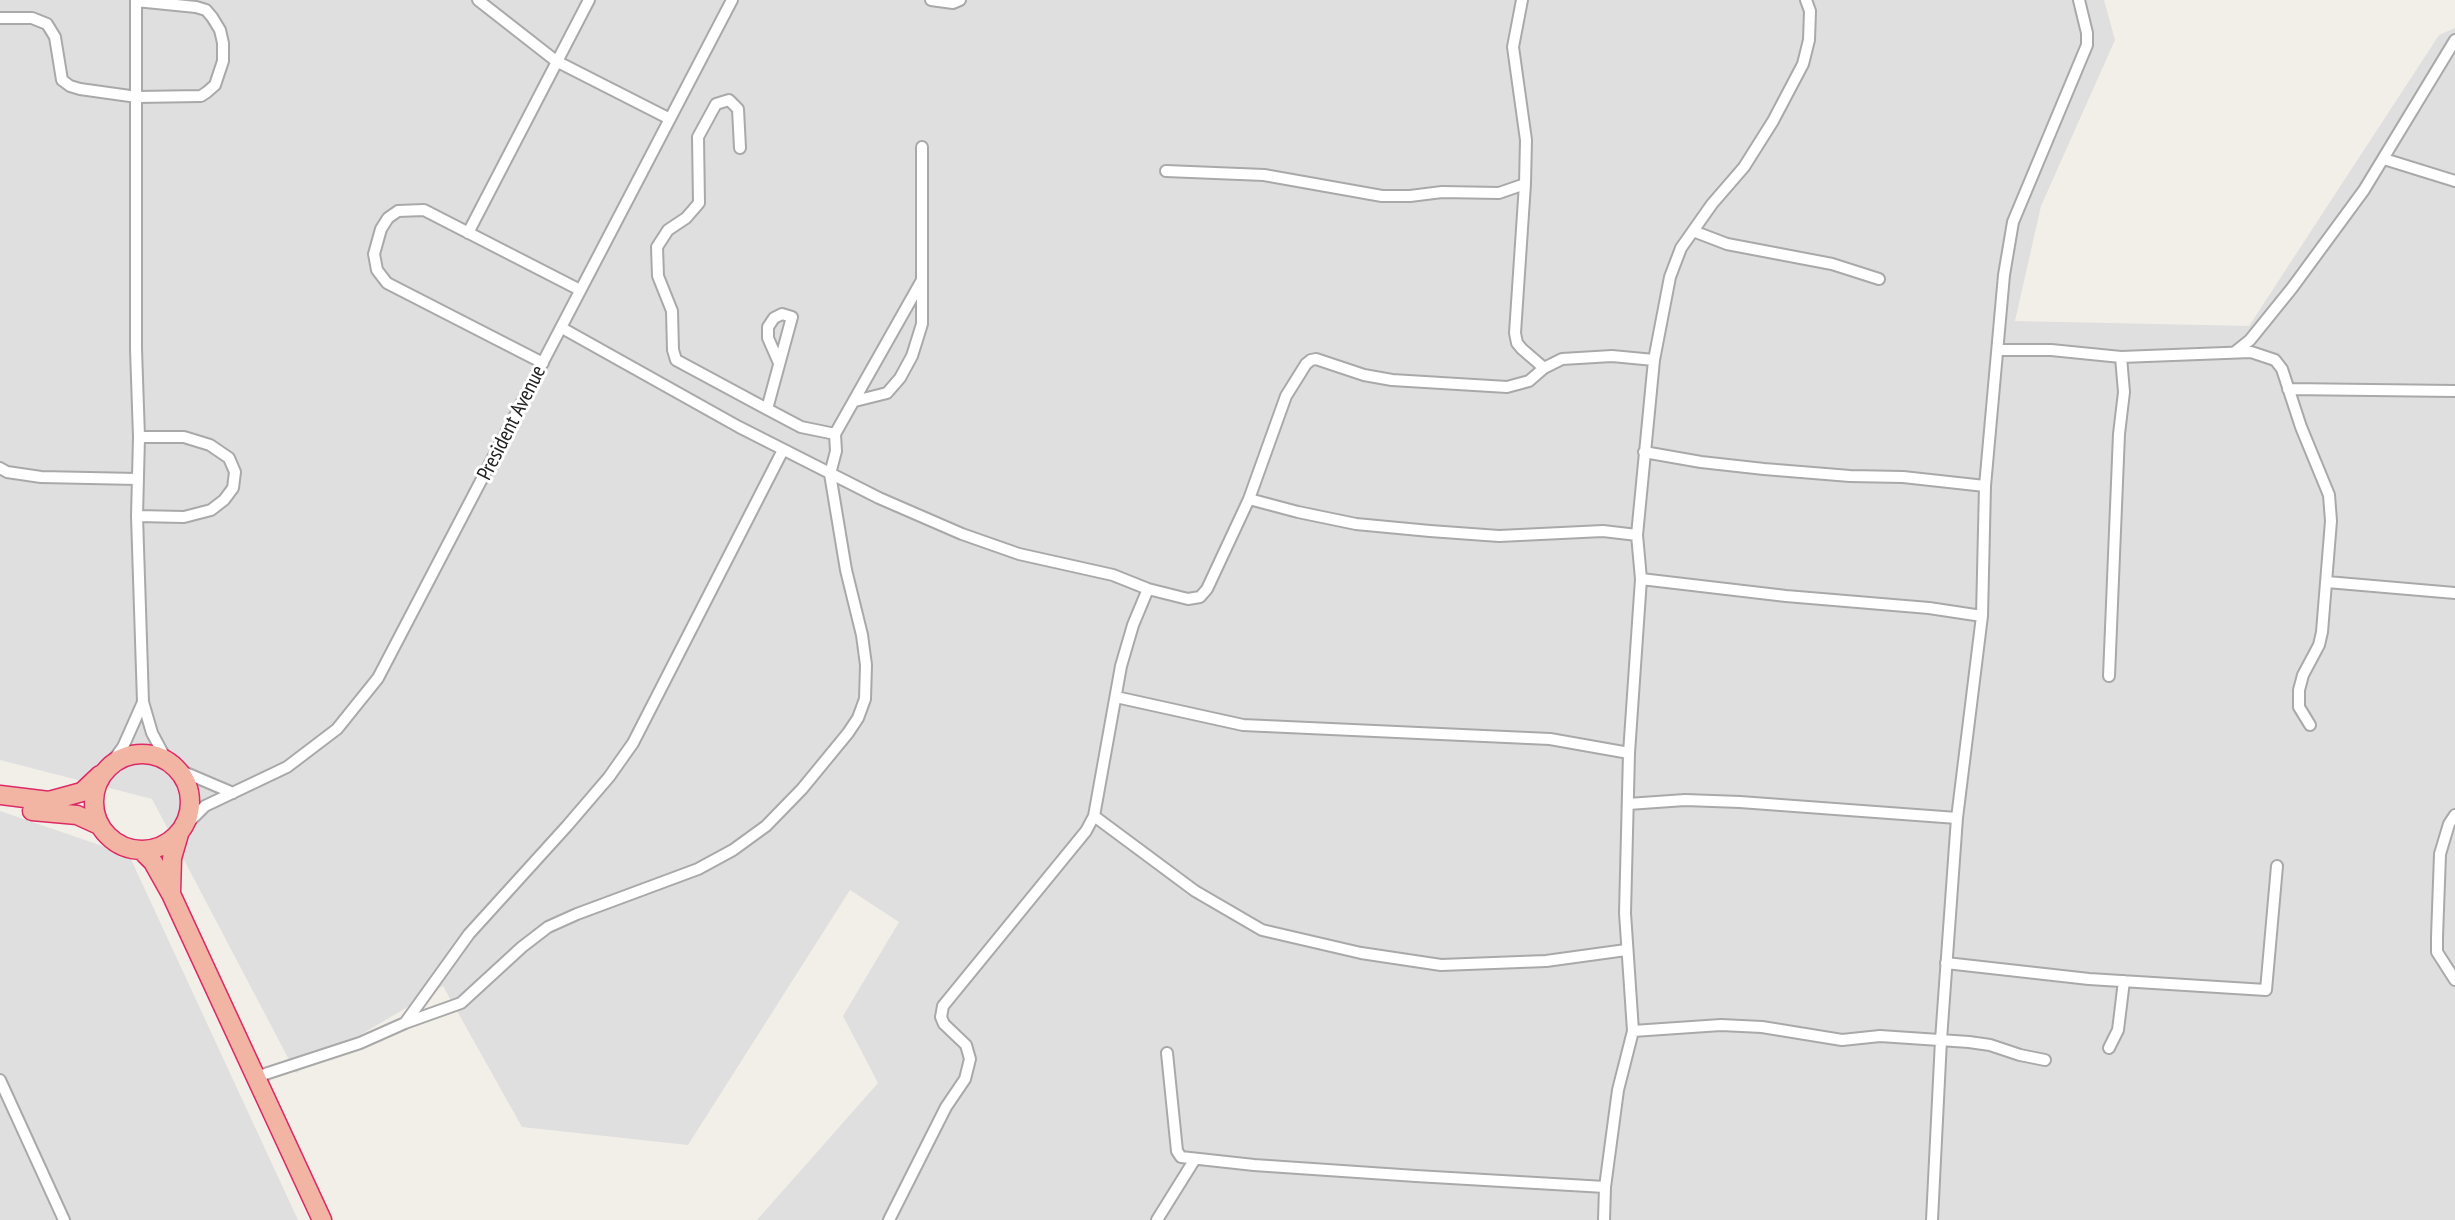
<!DOCTYPE html>
<style>
body{margin:0}
canvas{display:block;background:#f2efe9}
</style>
<canvas width="2455" height="1220"></canvas>
<script>
const context = document.querySelector('canvas').getContext('2d');
context.lineJoin = 'round';
function paint(path, color) {
  context.fillStyle = color;
  context.fill(path, 'evenodd');
}
function toPath(rows) {
  const path = new Path2D();
  for (const r of rows) {
    if (r.length === 3) {
      path.moveTo(r[0] + r[2], r[1]);
      path.arc(r[0], r[1], r[2], 0, 2 * Math.PI);
      continue;
    }
    path.moveTo(r[0], r[1]);
    for (let i = 2; i < r.length; i += 2) path.lineTo(r[i], r[i + 1]);
  }
  return path;
}
function stroke(path, color, width, dash) {
  context.strokeStyle = color;
  context.lineWidth = width;
  context.lineCap = dash ? 'butt' : 'round';
  context.setLineDash(dash || []);
  context.stroke(path);
}
function label(font, color, halo, rows, align = 'center') {
  context.font = font + ' "PT Sans Narrow",sans-serif';
  context.lineWidth = 6;
  context.setLineDash([]);
  context.textBaseline = 'middle';
  context.strokeStyle = halo;
  context.fillStyle = color;
  for (const [text, x, y, turn = 0] of rows) {
    context.save();
    context.translate(x, y);
    context.rotate((+turn || 0) * Math.PI / 180);
    context.textAlign = isNaN(turn) ? turn : align;
    if (halo) context.strokeText(text, 0, 0);
    context.fillText(text, 0, 0);
    context.restore();
  }
}
const residential = toPath([
 [0,0,2104,0,2115,40,2041,206,2015,321,2249,326,2439,35,2455,28,2455,1220,757,1220,878,1083,843,1016,899,922,850,890,688,1145,522,1127,443,986,296,1073,152,799,0,760],
 [0,811,129,855,298,1220,0,1220]
]);
const minor = toPath([
 [136,0,136,349,139,437,137,516,143,702,152,733,166,759],
 [478,0,556,61,670,119],
 [931,0,953,3,960,0],
 [0,18,32,18,47,24,55,37,62,80,70,86,80,89,137,97,201,96,207,92,215,85,223,61,223,43,220,30,212,17,206,10,196,7,136,1],
 [740,148,738,109,729,100,716,104,698,137,699,203,686,218,668,230,657,247,658,276,672,311,673,350,676,360,767,409],
 [2384,159,2455,181],
 [1166,171,1264,175,1382,196,1410,196,1442,192,1499,193,1525,184,1526,140,1513,47,1522,0],
 [1525,184,1515,333,1517,343,1522,349,1544,368],
 [1693,231,1727,244,1832,264,1879,279],
 [468,233,589,0],
 [562,328,739,427,879,498,962,534,1019,554,1113,575,1148,589,1188,599,1200,597,1207,589,1249,499,1298,512,1356,524,1430,531,1499,536,1603,531,1637,535],
 [1999,350,2051,350,2121,357,2124,392,2119,434,2109,676],
 [2235,352,2250,340,2292,288,2364,190,2455,40],
 [2121,357,2251,352,2275,360,2282,369,2301,427,2329,495,2331,521,2322,632,2319,645,2303,675,2299,690,2299,707,2310,725],
 [543,363,387,283,377,270,374,254,381,229,388,218,398,211,424,210,580,290],
 [779,363,768,338,768,327,774,318,782,314,792,317,767,409,801,427,835,434],
 [2288,389,2455,391],
 [855,401,887,393,900,378,912,356,922,324,922,147],
 [1644,452,1701,462,1764,469,1850,476,1903,477,1985,486],
 [0,468,7,472,41,477,137,479],
 [1249,499,1286,396,1306,364,1311,360,1316,359,1364,375,1392,380,1507,387,1529,381,1544,368,1562,359,1612,356,1654,360],
 [137,516,184,517,211,510,224,500,233,488,235,472,229,458,210,445,184,437,139,437],
 [1641,579,1786,596,1929,608,1982,616],
 [2327,582,2455,593],
 [1116,697,1243,725,1550,739,1629,753],
 [109,766,123,747,143,702],
 [179,770,233,793],
 [1628,804,1685,800,1740,802,1957,818],
 [2455,815,2449,824,2440,854,2437,937,2437,952,2455,980],
 [1094,816,1195,891,1262,930,1361,953,1441,965,1546,961,1626,950],
 [186,825,205,806,287,767,337,729,378,678,732,0],
 [1946,963,2089,979,2266,990,2277,866],
 [405,1023,461,1003,522,947,548,927,577,914,698,869,733,850,766,826,802,789,848,733,858,718,865,699,866,665,862,635,846,570,830,474,836,451,835,434,922,280],
 [1633,1031,1721,1025,1762,1027,1842,1040,1880,1036,1969,1042,1990,1045,2020,1055,2045,1060],
 [2109,1048,2118,1030,2124,981],
 [1167,1053,1177,1151,1181,1157,1254,1165,1416,1176,1605,1187],
 [256,1077,360,1043,405,1023,469,934,567,826,609,777,633,743,783,450],
 [0,1080,64,1220],
 [889,1220,946,1107,965,1079,970,1059,966,1045,944,1024,941,1017,943,1006,1086,831,1094,816,1121,666,1133,625,1148,589],
 [1157,1220,1195,1159],
 [1604,1220,1605,1187,1618,1090,1633,1031,1625,913,1629,753,1641,579,1637,535,1654,360,1670,277,1681,248,1712,204,1744,167,1773,121,1803,64,1809,40,1810,11,1806,0],
 [1932,1220,1941,1040,1957,818,1982,616,1985,486,2004,275,2013,222,2087,45,2087,33,2079,0]
]);
const trunk = toPath([
 [142,802,48],
 [0,795,49,801,82,792,100,775],
 [32,811,77,815,99,825],
 [142,851,153,862,171,894,322,1220],
 [171,892,172,858,179,834]
]);
const streetNames = [
 ["President Avenue",512,423,-63]
];
paint(residential, '#e0dfdf');
stroke(minor, '#a9a9a9', 14);
stroke(trunk, '#dc2a67', 21);
stroke(minor, '#fff', 10);
stroke(trunk, '#f2b4a3', 18);
label('21px', '#222', '#fff', streetNames);
</script>
